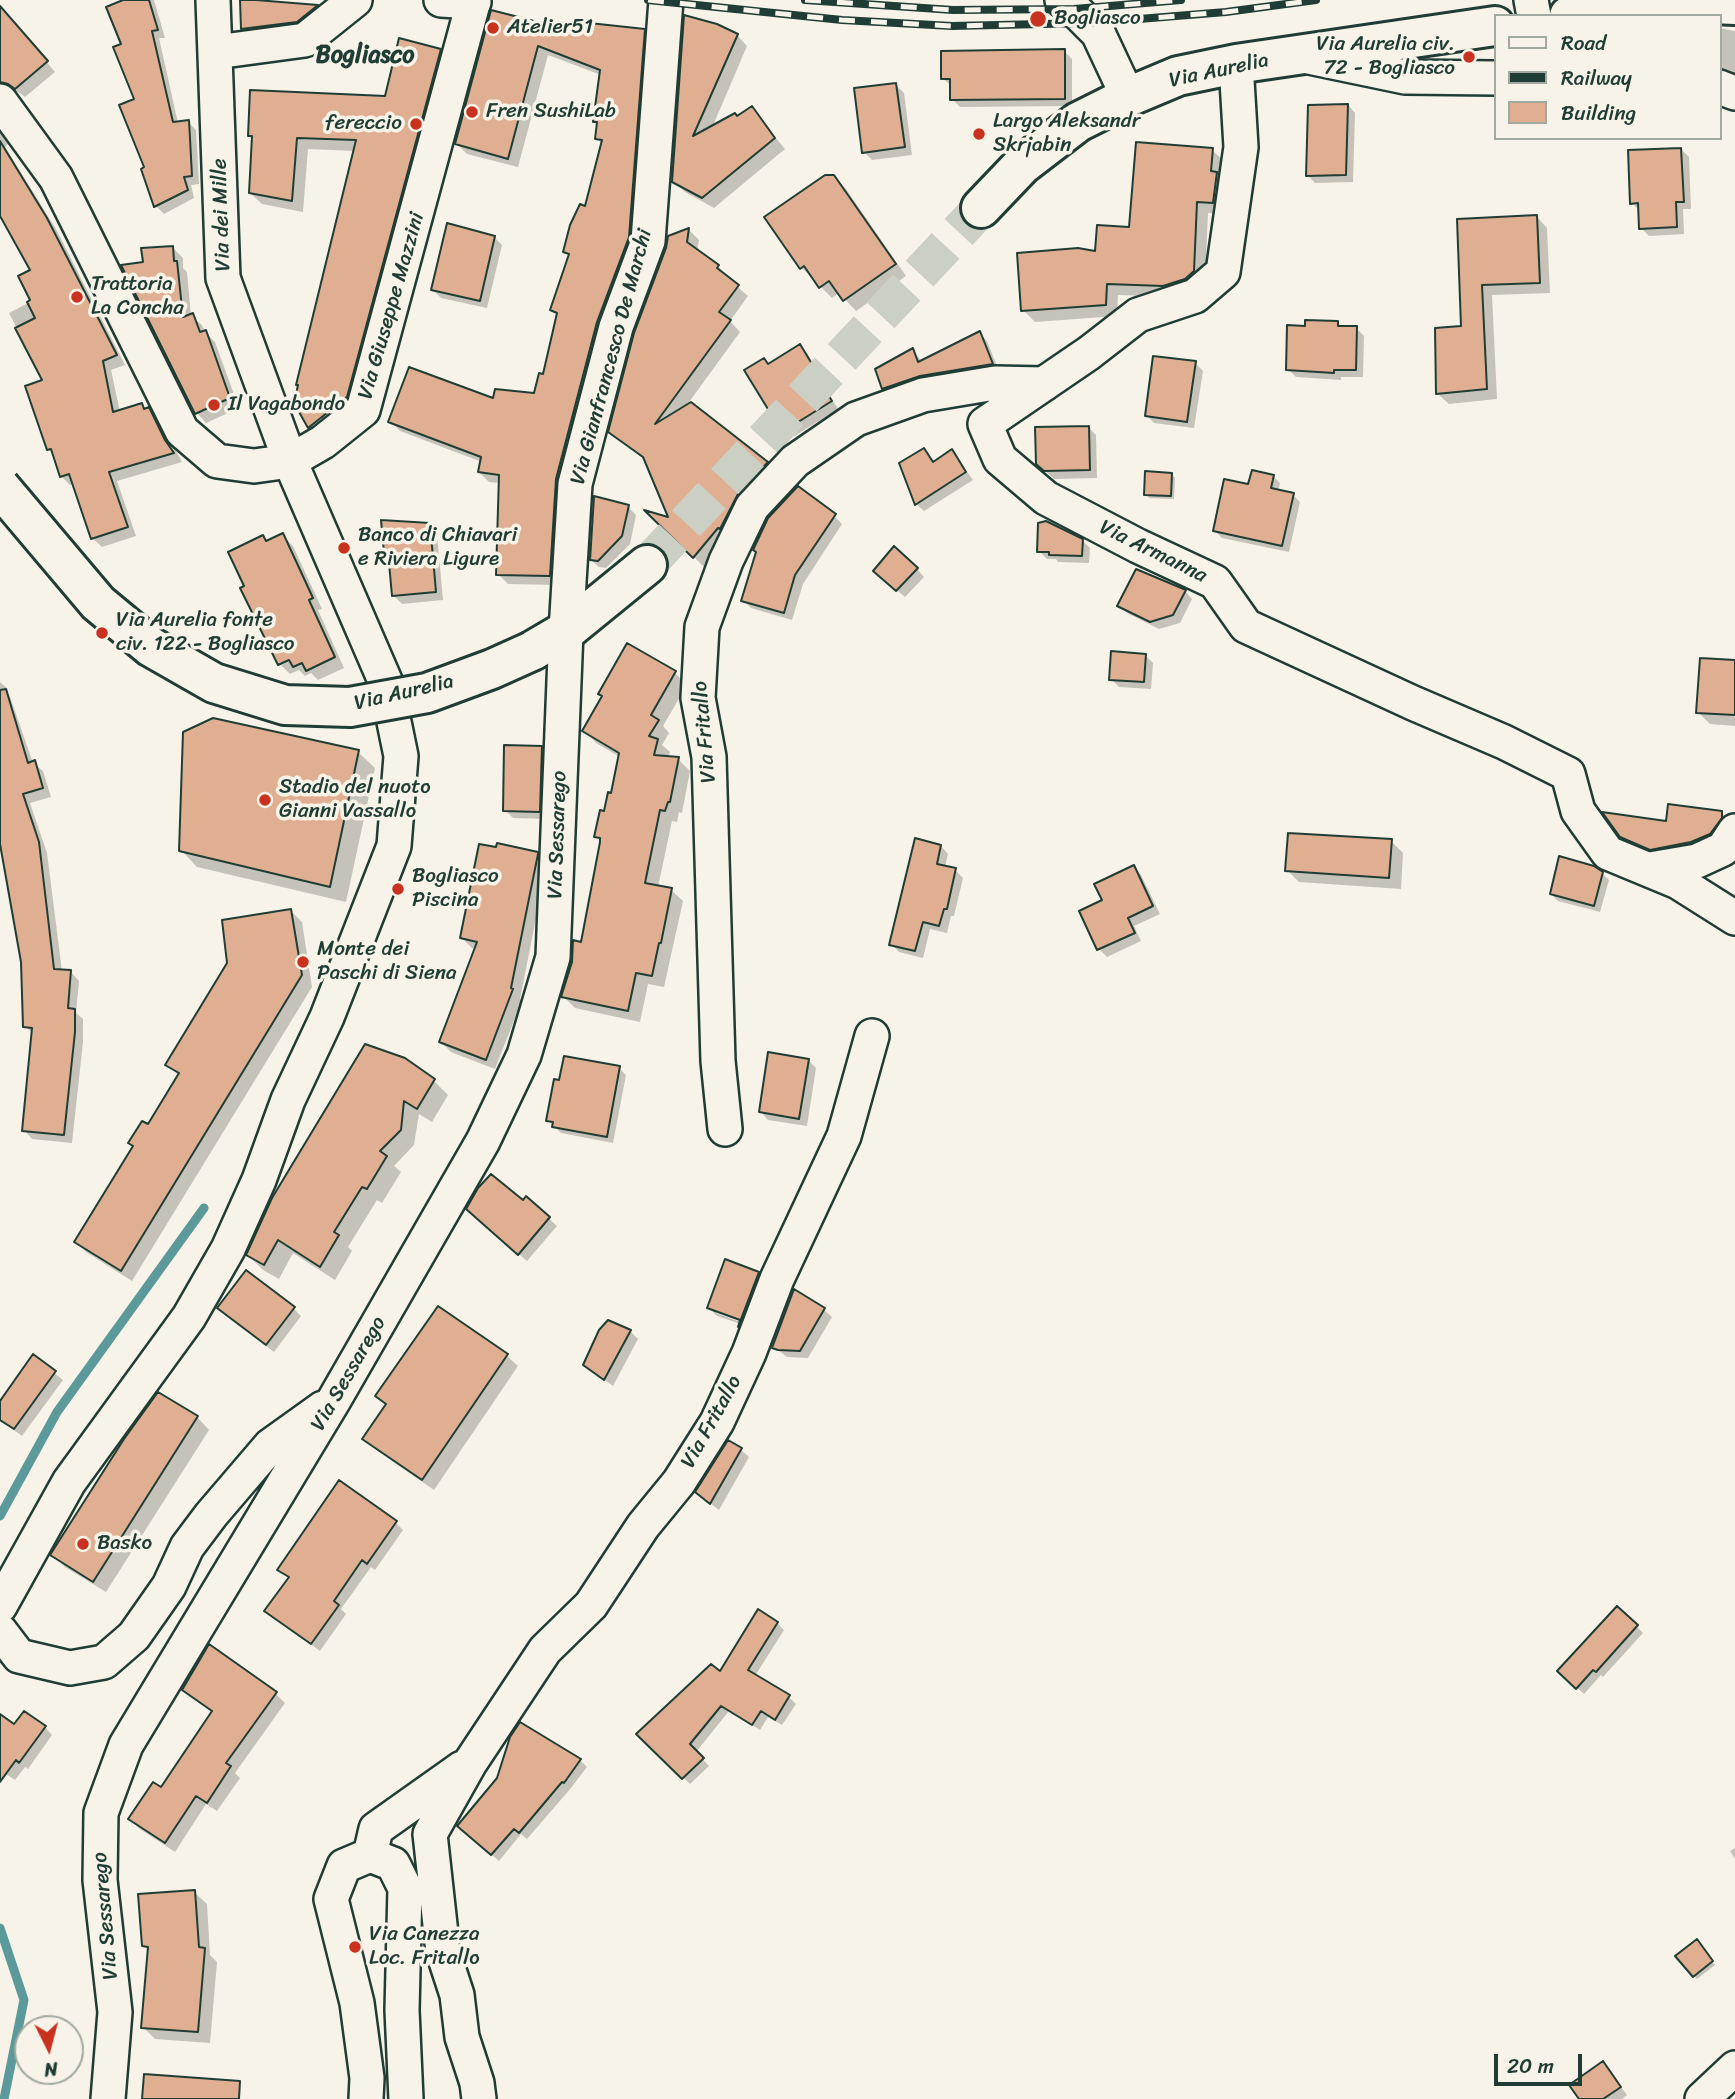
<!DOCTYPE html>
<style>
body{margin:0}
#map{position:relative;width:1735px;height:2099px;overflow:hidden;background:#f7f3e8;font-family:Sriracha,sans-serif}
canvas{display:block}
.legend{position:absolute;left:1494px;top:14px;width:228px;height:126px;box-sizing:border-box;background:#f7f3e8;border:2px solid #a1aaa0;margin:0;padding:9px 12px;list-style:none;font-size:21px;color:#1f3d34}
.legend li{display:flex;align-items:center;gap:14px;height:35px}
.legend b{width:35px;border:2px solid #a1aaa0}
.north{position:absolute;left:14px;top:2015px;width:70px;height:70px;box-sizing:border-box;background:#f7f3e8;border:2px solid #a1aaa0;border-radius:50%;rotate:174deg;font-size:19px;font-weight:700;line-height:28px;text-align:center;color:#1f3d34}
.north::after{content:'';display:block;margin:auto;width:24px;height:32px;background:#c8321e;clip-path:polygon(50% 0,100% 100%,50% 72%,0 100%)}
.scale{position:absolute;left:1494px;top:2054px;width:88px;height:32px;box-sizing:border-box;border:4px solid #1f3d34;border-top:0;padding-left:9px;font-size:21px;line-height:24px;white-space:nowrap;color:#1f3d34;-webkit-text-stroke:5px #f7f3e8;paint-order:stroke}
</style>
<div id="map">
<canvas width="1735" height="2099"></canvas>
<ul class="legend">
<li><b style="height:9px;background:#f7f3e8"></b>Road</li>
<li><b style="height:9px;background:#1f3d34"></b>Railway</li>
<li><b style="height:19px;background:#e0af92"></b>Building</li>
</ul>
<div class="north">N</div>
<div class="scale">20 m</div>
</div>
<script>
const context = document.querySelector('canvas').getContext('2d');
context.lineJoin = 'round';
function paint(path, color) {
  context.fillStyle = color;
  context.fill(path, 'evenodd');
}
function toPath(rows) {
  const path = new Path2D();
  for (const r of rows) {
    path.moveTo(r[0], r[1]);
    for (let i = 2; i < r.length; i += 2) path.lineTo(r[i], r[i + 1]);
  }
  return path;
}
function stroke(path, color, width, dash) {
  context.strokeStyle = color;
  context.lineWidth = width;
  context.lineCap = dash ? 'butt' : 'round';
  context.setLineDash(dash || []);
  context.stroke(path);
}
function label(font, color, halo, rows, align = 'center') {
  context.font = font + ' Sriracha,sans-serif';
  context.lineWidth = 7;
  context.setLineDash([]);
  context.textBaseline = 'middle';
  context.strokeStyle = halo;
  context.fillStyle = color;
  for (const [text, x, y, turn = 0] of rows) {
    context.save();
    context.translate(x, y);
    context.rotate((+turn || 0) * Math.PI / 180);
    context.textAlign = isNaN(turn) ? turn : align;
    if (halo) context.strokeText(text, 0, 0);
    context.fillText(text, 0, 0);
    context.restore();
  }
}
const shadow = toPath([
 [128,0,154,0,165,38,159,38,178,123,188,122,196,130,199,184,191,185,194,198,164,214,156,206,146,168,137,100,123,45],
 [242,1,317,6,325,14,305,29,251,36,243,28],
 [0,7,55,72,25,97,18,92,9,90,0,94],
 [493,12,579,35,644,31,654,40,638,247,559,585,508,584,498,574,500,483,489,482,479,472,482,462,400,431,390,421,536,395,544,377,558,316,552,310,570,256,565,251,586,209,603,144,597,139,599,125,595,121,601,75,548,55,518,167,467,154,457,144],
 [686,17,737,35,747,46,712,128,737,118,751,108,785,149,714,208,685,192,674,181],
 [1719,28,1735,31,1735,84,1719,82],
 [440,50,452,62,358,408,321,439,309,427,296,403,355,151,308,149,303,212,262,204,250,193,253,138,250,135,386,98],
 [1064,51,1072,59,1072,106,960,107,952,99,952,87,943,78],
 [896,85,904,93,912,155,872,160,864,152],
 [1348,105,1355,113,1353,182,1315,183,1307,175],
 [0,133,8,144,5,147,56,229,125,365,111,370,120,412,141,405,146,410,148,409,158,419,182,462,117,481,136,536,102,547,92,538,74,484,70,485,61,476,54,455,49,449,44,381,9,313,32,301,32,271,0,214],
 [1681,149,1689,157,1691,209,1683,209,1684,234,1649,236,1641,228,1640,211,1632,203],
 [1212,150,1224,161,1224,214,1208,213,1205,283,1175,297,1118,295,1117,316,1035,322,1023,310,1131,228],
 [833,176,846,189,906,276,856,311,839,293,832,298,802,268],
 [1537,217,1547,228,1550,293,1492,295,1497,399,1449,404,1438,394,1463,328,1459,221],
 [689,230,699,240,697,251,718,266,727,278,748,296,730,321,740,332,684,409,767,463,777,473,729,537,704,567,650,513,672,519,646,461,610,432,669,238],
 [494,237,502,245,487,308,441,298,433,290],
 [173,248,183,258,183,268,187,272,191,316,202,325,204,331,215,342,239,408,206,423,197,413,145,263],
 [1338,323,1343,328,1356,328,1364,336,1363,377,1341,377,1341,380,1296,377,1288,369,1307,328],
 [980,333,987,341,999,371,891,395,884,388,913,350,922,362],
 [800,346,807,353,818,372,816,373,838,409,791,438,784,431],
 [1195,363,1203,371,1194,428,1154,423,1146,415],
 [1088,427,1096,435,1097,478,1054,479,1037,463],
 [924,450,934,463,952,451,973,480,924,511,916,504],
 [1171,474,1175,478,1174,499,1149,498,1146,494],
 [1273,476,1280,483,1278,492,1293,495,1300,502,1289,552,1222,538,1214,530,1250,486],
 [628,507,636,515,630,544,606,568,599,567,591,560],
 [834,516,842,524,803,584,792,620,751,608,743,600],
 [429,525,437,533,443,600,402,604,394,596,392,568,387,563],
 [283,536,293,546,322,609,318,610,344,668,318,680,311,673,305,676,299,670,290,674,281,665,298,658,281,661,281,665,280,664,246,587,263,537,268,542],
 [1082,540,1090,548,1089,563,1058,562,1056,559,1047,559,1039,551],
 [917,569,924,577,905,597,883,578],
 [1185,591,1192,599,1180,623,1159,629,1127,613,1120,605],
 [1145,655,1153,663,1151,689,1119,687,1111,679],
 [1735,662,1735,726,1710,724,1698,712],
 [675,673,687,685,663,726,669,733,662,745,670,752,668,758,678,759,690,771,682,813,679,812,677,822,672,821,658,887,671,890,683,901,664,987,648,984,640,1022,575,1008,563,996,582,944,602,842,596,836,612,795,620,757,596,743,585,731],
 [0,682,7,688,33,763,43,771,51,797,30,803,47,853,62,971,71,972,79,981,76,1013,83,1019,83,1042,72,1143,32,1139,24,1130,33,1034,25,1026,23,962,0,799],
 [541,747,549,755,547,819,513,818,505,810],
 [358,752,375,768,346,902,197,867,181,850],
 [1722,813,1734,825,1663,861,1635,849,1622,836,1668,823],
 [1391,841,1403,853,1401,889,1299,882,1287,870],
 [941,846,948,854,945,867,955,870,963,878,954,916,951,916,947,933,930,929,923,958,899,952,891,944],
 [537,853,547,863,520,999,522,1000,495,1069,451,1052,441,1042,477,949,472,948,462,938],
 [1133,867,1141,875,1160,914,1134,926,1141,941,1107,957,1099,949,1104,901],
 [1602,873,1609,880,1600,912,1558,901,1551,894],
 [291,911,302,922,312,987,132,1281,86,1252,76,1242,179,1076,167,1064],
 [365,1046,434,1081,448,1095,432,1122,419,1114,414,1145,394,1166,401,1172,382,1203,377,1200,348,1247,352,1251,335,1280,293,1253,279,1279,263,1270,248,1255],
 [808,1060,816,1068,807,1126,768,1120,761,1112],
 [619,1068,626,1075,613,1143,561,1133,548,1120],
 [527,1198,557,1226,527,1261,476,1217,523,1202],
 [758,1274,766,1281,747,1333,741,1324,717,1316,709,1308],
 [716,1310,749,1321,748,1325,716,1313],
 [219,1308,293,1308,301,1316,274,1352],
 [439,1308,507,1356,518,1366,434,1490,375,1449,364,1439,387,1405,377,1396],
 [824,1310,832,1317,808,1358,787,1357,774,1347],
 [609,1322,630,1331,638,1339,613,1386,585,1365],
 [34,1357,63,1380,22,1436,0,1420,0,1404],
 [197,1417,209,1430,106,1592,65,1567,53,1555],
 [741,1450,749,1457,719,1510,706,1500],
 [395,1522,403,1530,375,1570,371,1567,341,1609,346,1614,320,1651,266,1611,290,1578,280,1569],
 [777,1623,784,1630,755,1676,789,1697,796,1704,782,1725,768,1717,760,1730,729,1711,696,1752,709,1766,690,1784,639,1734,720,1673],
 [1636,1626,1643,1633,1603,1677,1601,1675,1584,1694,1559,1671],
 [184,1689,275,1693,285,1703,235,1773,240,1778,217,1811,206,1804,175,1852,140,1829,130,1819,162,1789,213,1713],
 [15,1726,45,1727,52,1735,28,1769,25,1767,15,1780,0,1770,0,1729],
 [580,1760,587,1767,571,1788,527,1839,521,1834,499,1861,466,1833],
 [1735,1848,1735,1859,1730,1851],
 [194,1892,207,1904,210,1955,217,1962,210,2043,155,2039,143,2027,149,1951,144,1945],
 [1700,1945,1715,1965,1697,1979,1694,1975],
 [1603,2063,1627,2095,1622,2099,1581,2099]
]);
const stream = toPath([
 [0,1516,57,1412,204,1208],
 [0,1928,24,2000,4,2099]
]);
const building = toPath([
 [123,0,149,0,158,30,152,31,173,122,189,120,192,176,184,177,188,190,154,207,141,169,144,167,119,105,134,99,113,47,121,44,106,7,123,0],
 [240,0,256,0,318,5,297,22,241,29,240,0],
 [0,6,48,61,15,89,8,84,0,82,0,6],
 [491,10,577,32,580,22,645,29,629,237,597,322,556,479,550,576,496,575,499,475,478,472,481,457,388,422,409,367,493,398,495,389,534,393,539,373,543,374,557,313,550,310,569,254,563,252,570,225,580,204,585,206,602,140,595,139,597,122,593,122,600,70,538,46,508,159,455,144,491,10],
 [684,15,717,24,738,34,693,136,735,113,737,116,752,106,775,138,702,198,672,182,684,15],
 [399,38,441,49,347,397,308,428,294,403,298,385,296,385,356,140,297,138,292,201,249,193,252,136,248,136,250,90,385,96,399,38],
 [1065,49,1065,99,950,100,950,79,941,79,941,51,1065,49],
 [896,83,905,147,862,153,854,88,896,83],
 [1348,104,1346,175,1306,176,1308,105,1348,104],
 [0,141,47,218,117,355,103,361,113,412,142,403,144,409,149,407,165,440,174,453,109,472,128,527,91,539,69,474,60,477,51,449,47,450,25,386,42,380,15,328,35,318,27,302,30,300,18,276,30,270,0,216,0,141],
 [1136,142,1213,148,1211,171,1217,172,1213,203,1197,202,1194,271,1185,279,1163,286,1107,284,1106,305,1021,311,1017,253,1078,248,1095,251,1097,225,1129,227,1136,142],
 [1681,148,1684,202,1676,202,1677,227,1639,229,1638,203,1630,204,1628,150,1681,148],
 [825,175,834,175,896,264,843,301,829,281,819,288,804,266,800,269,764,217,825,175],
 [1537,215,1540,283,1482,285,1487,389,1436,394,1435,328,1461,326,1457,219,1537,215],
 [447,223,495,236,480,301,431,290,447,223],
 [689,228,687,242,719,265,717,268,739,285,719,312,731,320,655,424,691,402,768,462,738,494,720,529,718,528,693,558,644,510,668,517,643,457,608,432,634,333,666,248,668,236,689,228],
 [173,246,174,261,177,261,183,317,193,313,200,332,206,330,230,398,195,414,121,265,143,262,141,248,173,246],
 [1305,320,1338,321,1338,326,1357,326,1356,370,1334,370,1334,373,1286,370,1287,325,1305,326,1305,320],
 [980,331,993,364,920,376,882,389,875,369,913,348,918,362,980,331],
 [800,344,812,364,810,365,832,401,782,432,744,370,764,358,768,364,800,344],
 [1153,356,1196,361,1187,422,1145,416,1153,356],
 [1089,426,1090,470,1044,471,1036,464,1035,427,1089,426],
 [924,448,933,462,952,449,966,472,915,505,899,463,924,448],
 [1252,470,1274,475,1271,488,1294,493,1282,546,1213,531,1224,479,1248,484,1252,470],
 [1145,471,1172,473,1171,496,1144,495,1145,471],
 [798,486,836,514,795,575,784,613,741,601,756,552,753,550,768,518,798,486],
 [594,496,629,505,622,536,598,561,590,560,594,496],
 [381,520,430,523,436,592,392,596,389,563,385,564,381,520],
 [1046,521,1083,539,1082,556,1049,555,1049,552,1037,552,1038,523,1046,521],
 [283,533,313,598,309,600,335,657,306,671,302,663,293,667,289,660,278,665,240,588,244,586,228,552,263,535,266,541,283,533],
 [894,546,918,568,896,591,873,571,894,546],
 [1136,569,1186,590,1173,615,1150,622,1117,606,1136,569],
 [627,643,676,671,651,715,659,720,649,736,658,739,654,755,679,757,670,802,668,802,665,811,660,810,645,883,672,888,661,943,659,943,652,976,636,973,628,1011,561,997,572,962,573,940,581,942,600,842,600,838,594,837,600,810,604,811,608,792,611,793,619,753,582,731,602,696,598,694,627,643],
 [1111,651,1146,654,1144,682,1109,680,1111,651],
 [1700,658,1735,660,1735,715,1696,713,1700,658],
 [6,689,28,763,35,760,43,788,23,794,39,842,54,969,71,970,68,1008,75,1009,75,1032,64,1135,22,1131,32,1028,23,1027,21,962,0,844,0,690,6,689],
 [213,718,359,750,330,887,179,851,183,732,213,718],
 [504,745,542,746,540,812,503,811,504,745],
 [1668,804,1722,811,1722,818,1710,834,1691,842,1650,850,1620,837,1602,812,1666,821,1668,804],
 [1288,833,1392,839,1389,878,1285,871,1288,833],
 [915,838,941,845,937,864,956,868,947,909,944,909,939,926,923,922,915,951,889,945,915,838],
 [497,843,538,852,538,854,511,988,513,989,486,1060,439,1042,477,942,460,938,479,844,496,847,497,843],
 [1559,856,1594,866,1603,872,1594,906,1550,894,1559,856],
 [1134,865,1153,906,1128,918,1135,933,1097,950,1079,911,1102,900,1094,884,1134,865],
 [291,909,302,975,121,1271,74,1242,133,1146,128,1143,142,1121,148,1124,179,1073,165,1065,227,963,222,920,291,909],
 [365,1044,405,1058,435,1079,417,1109,404,1101,401,1130,380,1151,387,1156,367,1189,362,1187,334,1232,339,1235,320,1267,278,1240,264,1265,246,1255,272,1198,365,1044],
 [768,1052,809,1059,799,1119,759,1112,768,1052],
 [564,1056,620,1066,607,1137,552,1127,553,1122,546,1121,554,1079,559,1080,564,1056],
 [491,1174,523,1200,526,1196,550,1217,518,1255,466,1209,478,1188,491,1174],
 [725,1259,759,1272,738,1327,740,1320,707,1308,725,1259],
 [246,1270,295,1307,266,1345,217,1308,246,1270],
 [794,1289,825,1308,800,1351,778,1350,772,1348,794,1289],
 [438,1306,508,1354,422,1480,362,1439,386,1404,375,1396,438,1306],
 [608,1320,631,1330,604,1380,583,1365,599,1330,608,1320],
 [33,1354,56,1371,14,1429,0,1420,0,1401,33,1354],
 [158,1392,198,1416,93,1582,50,1555,124,1439,158,1392],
 [728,1440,742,1448,710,1504,695,1492,728,1440],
 [339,1480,397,1521,367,1564,362,1560,334,1601,339,1605,311,1644,264,1611,289,1577,277,1570,339,1480],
 [1617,1606,1638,1625,1596,1672,1593,1670,1576,1689,1557,1671,1617,1606],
 [758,1609,778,1622,748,1670,790,1695,775,1720,761,1711,752,1725,721,1706,690,1744,704,1758,682,1779,636,1734,711,1664,720,1671,758,1609],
 [209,1644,277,1692,226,1763,231,1766,207,1803,196,1796,165,1843,128,1819,153,1782,161,1787,212,1711,182,1690,209,1644],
 [24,1711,46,1726,19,1763,16,1760,0,1782,0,1714,14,1724,24,1711],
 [520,1722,581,1759,564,1783,562,1782,519,1833,514,1829,491,1855,457,1826,497,1778,510,1737,520,1722],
 [195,1890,199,1947,205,1948,198,2032,141,2028,148,1947,142,1946,138,1894,195,1890],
 [1697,1939,1713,1961,1693,1977,1675,1956,1697,1939],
 [1603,2061,1621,2087,1603,2099,1579,2099,1569,2085,1603,2061],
 [144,2074,240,2081,239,2099,142,2099,144,2074]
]);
const majorTunnel = toPath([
 [647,565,981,208]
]);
const minor = toPath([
 [441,0,474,2],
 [1062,0,1074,9,1098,33,1128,97],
 [1531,0,1534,16],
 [216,52,305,40,355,0],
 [1309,57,1405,77,1495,78],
 [1236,64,1241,147,1223,272,1195,296,1138,315,1089,353,985,424,1000,459,1046,498,1138,546,1215,582,1246,626,1413,703,1504,742,1568,774,1578,811,1608,853,1678,882,1735,918],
 [1719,87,1735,93],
 [0,101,56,178,182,431,217,461,254,466,290,461,323,442,363,410,474,0],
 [1650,869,1697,861,1723,849,1735,831],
 [725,1129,718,1061,709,757,698,698,702,627,726,561,752,507,795,461,856,419,923,395,995,383,1044,384],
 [0,1606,69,1482,189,1317,228,1249,259,1180,288,1100,327,1017,394,846,401,756,386,683,290,461,223,278,213,0],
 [0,1631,19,1656,70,1668,104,1662,134,1636,169,1586,187,1547,211,1515,270,1446,323,1408],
 [370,1855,376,1829,462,1768],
 [108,2099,115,2012,100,1880,101,1813,126,1745,334,1400,483,1141,524,1055,553,957,566,631,575,484,616,327,648,241,666,0],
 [366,2099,367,2078,357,2003,331,1899,344,1866,370,1855,393,1864,405,1888,402,2010,406,2099],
 [479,2099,477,2083,462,2037,457,1995,443,1952,430,1834,470,1763,545,1650,591,1605,643,1526,679,1482,717,1422,749,1353,777,1279,844,1136,872,1036],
 [1702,2099,1735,2068]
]);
const major = toPath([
 [1569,16,1688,3,1735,5],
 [981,208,1022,165,1078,122,1128,97,1178,76,1236,64,1495,26],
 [532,651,566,631,647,565]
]);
const rail = toPath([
 [648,0,842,20,952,26,1089,23,1226,12,1316,0],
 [805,0,953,10,1074,9,1181,0]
]);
const majorBridge = toPath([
 [0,487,98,603,151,647,214,683,285,705,350,707,427,693,492,669,532,651]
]);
const markers = [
 [1038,19,9,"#c8321e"],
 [493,28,7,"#c8321e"],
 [1469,57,7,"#c8321e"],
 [472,112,7,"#c8321e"],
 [416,124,7,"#c8321e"],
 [979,134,7,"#c8321e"],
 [77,297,7,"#c8321e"],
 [214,405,7,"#c8321e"],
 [344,548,7,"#c8321e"],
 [102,633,7,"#c8321e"],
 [265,800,7,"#c8321e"],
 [398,889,7,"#c8321e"],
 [303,962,7,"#c8321e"],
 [83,1544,7,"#c8321e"],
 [355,1947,7,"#c8321e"]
];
const poiNames = [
 ["Bogliasco",1054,19],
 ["Atelier51",507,28],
 ["Via Aurelia civ.",1455,45,"right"],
 ["72 - Bogliasco",1455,69,"right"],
 ["Fren SushiLab",486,112],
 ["Largo Aleksandr",993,122],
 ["Skrjabin",993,146],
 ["fereccio",402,124,"right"],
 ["Trattoria",91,285],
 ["La Concha",91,309],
 ["Il Vagabondo",228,405],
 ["Banco di Chiavari",358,536],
 ["e Riviera Ligure",358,560],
 ["Via Aurelia fonte",116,621],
 ["civ. 122 - Bogliasco",116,645],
 ["Stadio del nuoto",279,788],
 ["Gianni Vassallo",279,812],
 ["Bogliasco",412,877],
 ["Piscina",412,901],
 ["Monte dei",317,950],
 ["Paschi di Siena",317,974],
 ["Basko",97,1544],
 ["Via Canezza",369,1935],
 ["Loc. Fritallo",369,1959]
];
const streetNames = [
 ["Via Aurelia",1219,71,-12],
 ["Via dei Mille",222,215,-92],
 ["Via Giuseppe Mazzini",392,306,-74],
 ["Via Gianfrancesco De Marchi",612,357,-75],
 ["Via Armanna",1153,552,26],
 ["Via Aurelia",404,693,-13],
 ["Via Fritallo",705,732,-95],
 ["Via Sessarego",558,835,-88],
 ["Via Sessarego",349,1374,-60],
 ["Via Fritallo",712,1422,-61],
 ["Via Sessarego",106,1916,-95]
];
const quarterNames = [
 ["Bogliasco",365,56]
];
paint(shadow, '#0003');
stroke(stream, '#5c999b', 9);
paint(building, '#e0af92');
stroke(building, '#1f3d34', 2);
stroke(majorTunnel, '#cccfc4', 38, [38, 19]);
stroke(minor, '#1f3d34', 38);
stroke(major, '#1f3d34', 44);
stroke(minor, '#f7f3e8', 33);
stroke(major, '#f7f3e8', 38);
stroke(rail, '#1f3d34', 8);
stroke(rail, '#f7f3e8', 5, [16]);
stroke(majorBridge, '#1f3d34', 44, []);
stroke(majorBridge, '#f7f3e8', 38);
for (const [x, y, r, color] of markers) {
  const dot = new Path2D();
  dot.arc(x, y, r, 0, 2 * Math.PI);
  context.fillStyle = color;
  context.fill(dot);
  stroke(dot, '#f7f3e8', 2.5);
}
label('21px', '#1f3d34', '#f7f3e8', poiNames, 'left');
label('21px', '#1f3d34', '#f7f3e8', streetNames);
label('bold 24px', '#1f3d34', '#f7f3e8', quarterNames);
</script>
